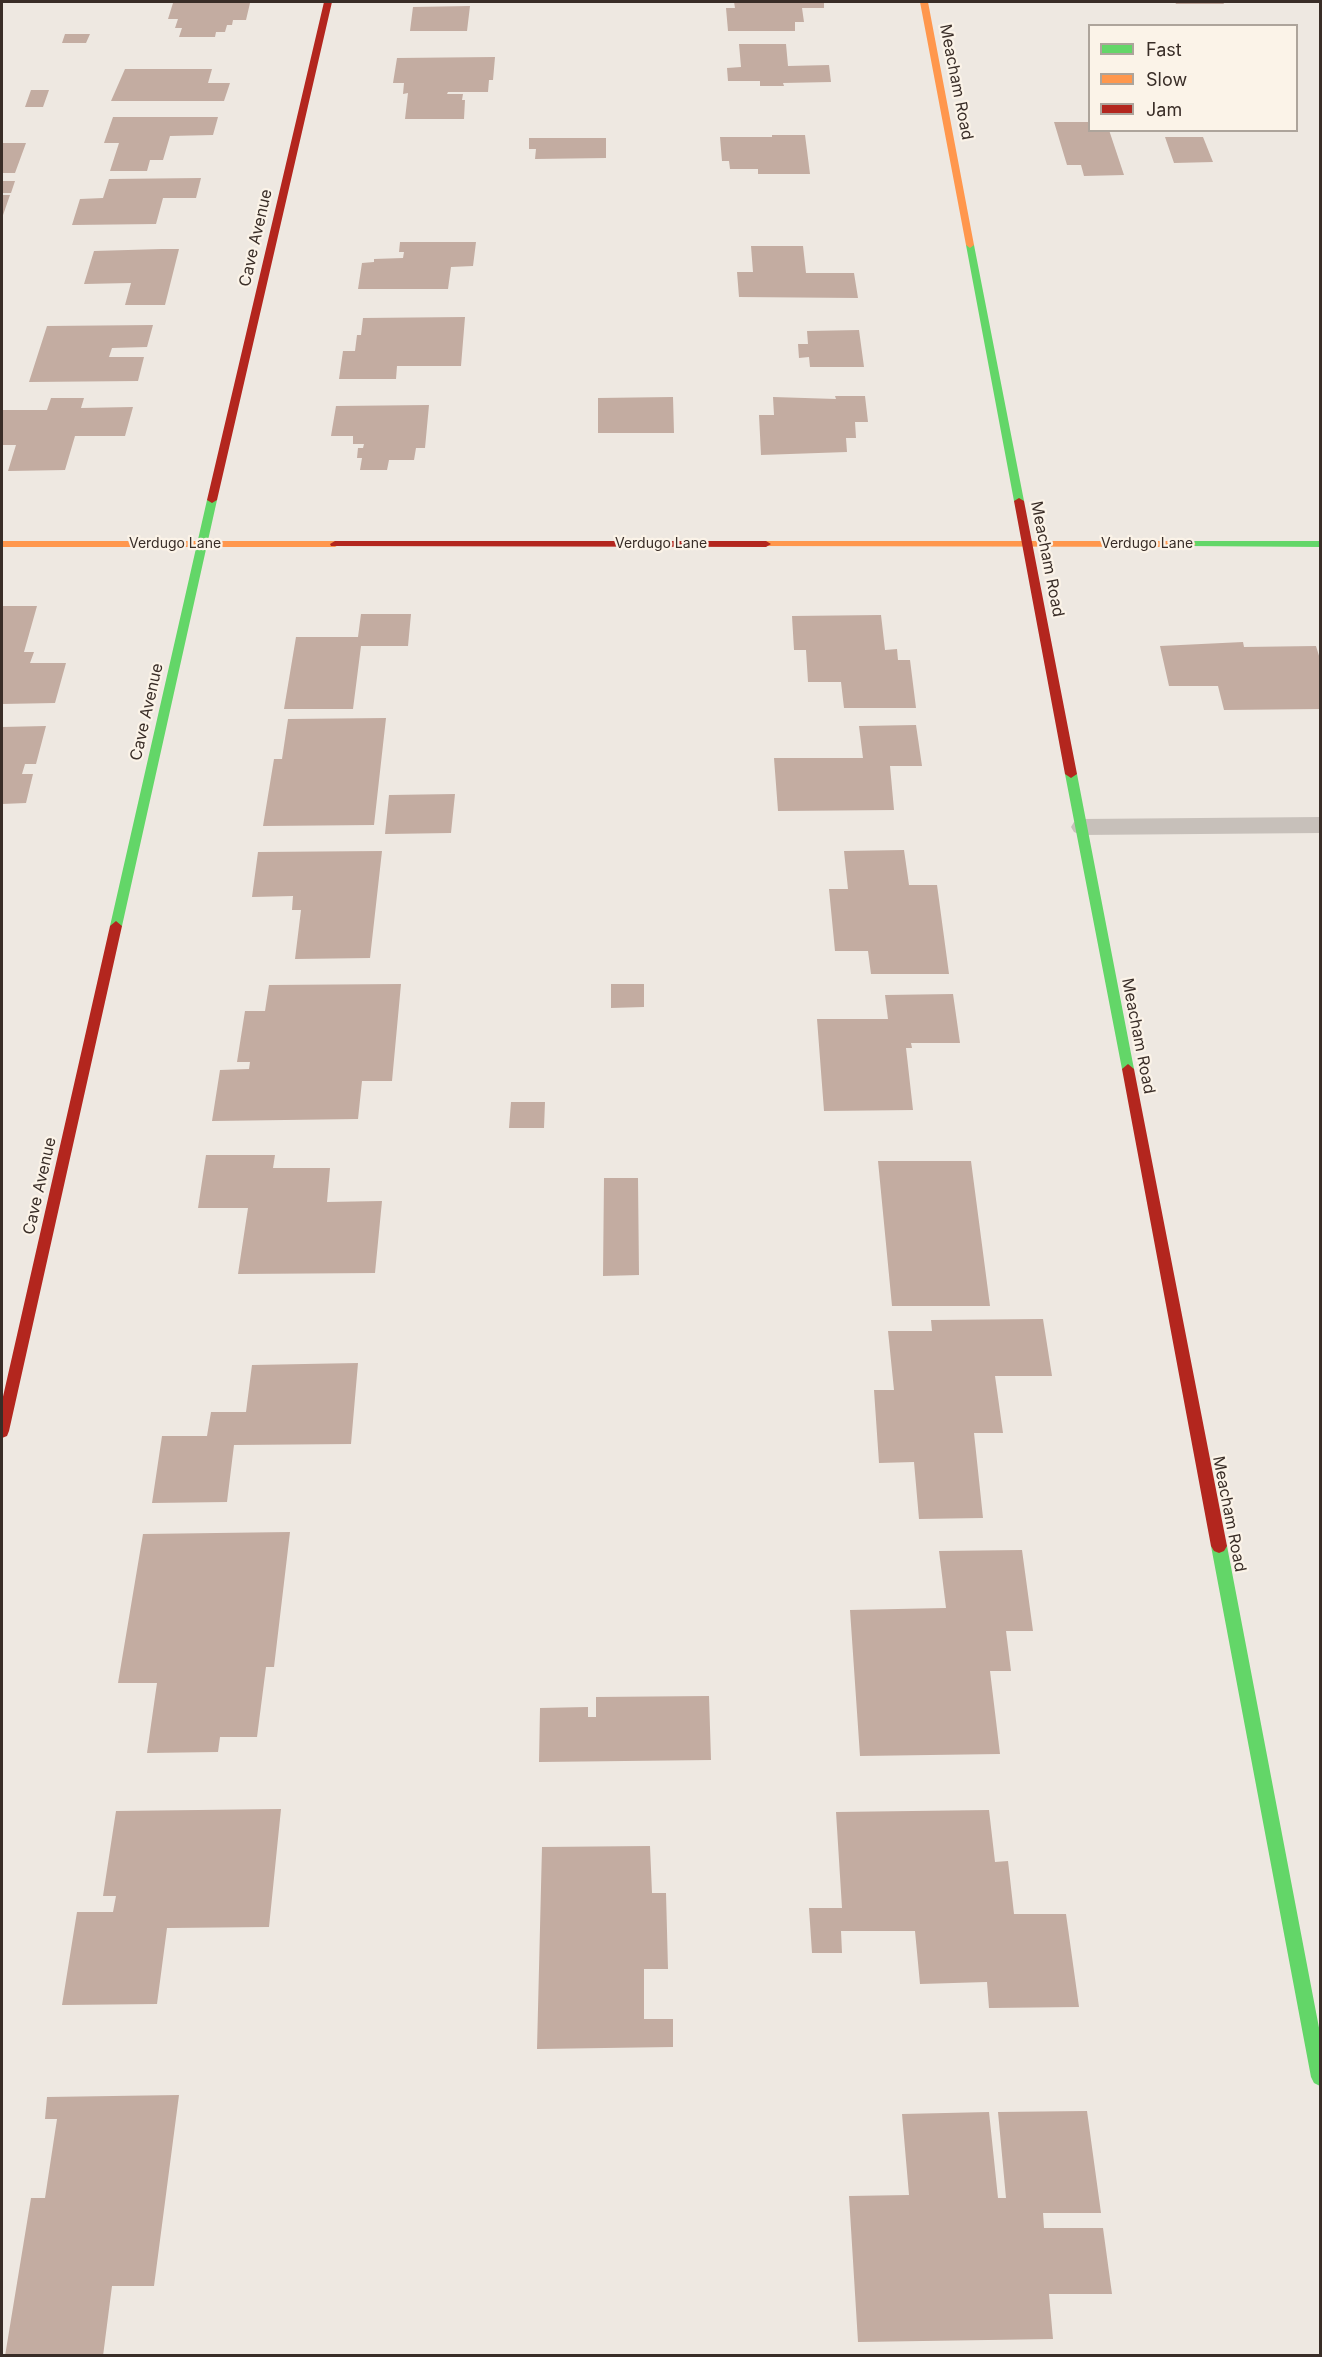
<!DOCTYPE html>
<style>
body{margin:0}
#map{position:relative;width:1322px;height:2357px;overflow:hidden;background:#eee8e1;font-family:Inter,sans-serif}
canvas{display:block}
.frame{position:absolute;inset:0;border:3px solid #392d27;pointer-events:none}
.legend{position:absolute;left:1088px;top:24px;width:210px;height:108px;box-sizing:border-box;background:#fbf3e8;border:2px solid #ada49b;margin:0;padding:8px 10px;list-style:none;font-size:18px;color:#392d27}
.legend li{display:flex;align-items:center;gap:12px;height:30px}
.legend b{width:30px;border:2px solid #ada49b}
</style>
<div id="map">
<canvas width="1322" height="2357"></canvas>
<div class="frame"></div>
<ul class="legend">
<li><b style="height:8px;background:#63d668"></b>Fast</li>
<li><b style="height:8px;background:#ff974d"></b>Slow</li>
<li><b style="height:8px;background:#b3261e"></b>Jam</li>
</ul>
</div>
<script>
const context = document.querySelector('canvas').getContext('2d');
context.lineJoin = 'round';
function paint(path, color) {
  context.fillStyle = color;
  context.fill(path, 'evenodd');
}
function toPath(rows) {
  const path = new Path2D();
  for (const r of rows) {
    path.moveTo(r[0], r[1]);
    for (let i = 2; i < r.length; i += 2) path.lineTo(r[i], r[i + 1]);
  }
  return path;
}
function label(font, color, halo, rows, align = 'center') {
  context.font = font + ' Inter,sans-serif';
  context.lineWidth = 4.5;
  context.setLineDash([]);
  context.textBaseline = 'middle';
  context.strokeStyle = halo;
  context.fillStyle = color;
  for (const [text, x, y, turn = 0] of rows) {
    context.save();
    context.translate(x, y);
    context.rotate((+turn || 0) * Math.PI / 180);
    context.textAlign = isNaN(turn) ? turn : align;
    if (halo) context.strokeText(text, 0, 0);
    context.fillText(text, 0, 0);
    context.restore();
  }
}
const building = toPath([
 [734,2,824,2,824,8,802,8,804,22,795,22,795,31,728,31,726,8,735,8],
 [1175,2,1223,2,1224,4,1176,4],
 [173,3,250,3,246,20,233,20,232,25,227,25,225,32,216,32,215,37,179,37,182,28,175,28,178,19,168,19],
 [470,6,467,31,410,31,413,7],
 [65,34,90,34,86,43,62,43],
 [739,44,786,44,788,66,829,65,831,82,783,83,784,86,760,86,760,81,728,81,727,68,741,67],
 [495,57,493,80,489,80,488,92,448,92,447,94,463,94,462,100,465,100,464,119,405,119,408,93,403,94,404,83,393,83,397,58],
 [125,69,212,69,208,83,230,83,224,101,111,101],
 [31,90,49,90,43,107,25,107],
 [113,117,218,117,213,135,170,136,163,160,150,160,147,171,110,171,119,143,104,143],
 [1054,122,1090,122,1090,130,1109,130,1124,175,1084,176,1081,165,1067,165],
 [772,135,805,135,810,174,758,174,758,169,730,169,729,161,722,161,720,137,772,137],
 [1165,137,1203,137,1213,162,1174,163],
 [529,138,606,138,606,158,535,159,536,149,529,149],
 [2,143,26,143,15,173,2,173],
 [201,178,196,198,163,198,156,224,72,225,80,199,103,198,109,179],
 [2,181,15,181,11,193,2,193],
 [2,195,10,195,2,218],
 [400,242,476,242,473,266,451,267,448,289,358,289,362,263,374,262,374,259,403,258,404,252,399,252],
 [751,246,803,246,806,273,854,273,858,298,739,297,737,272,753,272],
 [162,249,179,249,165,305,125,305,131,283,84,284,94,251],
 [465,317,461,366,397,366,396,379,339,379,343,351,355,351,357,335,361,335,363,318],
 [153,325,147,347,112,348,109,357,144,357,138,381,29,382,47,326],
 [859,330,864,367,810,367,809,357,799,358,798,344,808,344,807,331],
 [835,396,865,396,868,422,855,422,856,438,846,438,847,452,761,455,759,415,774,415,773,397,836,399],
 [673,397,674,433,598,433,598,398],
 [51,398,84,398,81,408,133,407,125,436,75,436,65,470,8,471,16,445,2,445,3,410,47,410],
 [429,405,425,448,416,448,414,460,389,460,387,470,360,470,362,458,357,458,358,448,363,448,364,444,353,444,353,436,331,436,336,406],
 [2,606,37,606,24,652,34,652,30,663,66,663,55,703,2,704],
 [361,614,411,614,408,646,361,646,353,709,284,709,296,637,358,637],
 [881,615,885,650,897,649,898,660,910,660,916,708,844,708,841,682,808,682,806,650,794,650,792,616],
 [1243,642,1244,647,1316,646,1320,659,1320,709,1224,710,1218,686,1169,686,1160,646],
 [386,718,374,825,263,826,274,759,282,759,288,719],
 [916,725,922,766,890,766,894,810,778,811,774,758,863,758,859,726],
 [46,726,36,764,25,764,22,774,33,774,26,803,2,804,2,727],
 [455,794,451,833,385,834,389,795],
 [904,850,909,885,937,885,949,974,871,974,868,951,835,951,829,889,848,889,844,851],
 [382,851,370,958,295,959,301,910,292,910,293,896,252,897,258,852],
 [401,984,392,1081,362,1081,358,1119,212,1121,220,1070,249,1069,250,1062,237,1062,245,1011,265,1011,269,985],
 [611,984,644,984,644,1007,611,1008],
 [953,994,960,1043,911,1043,912,1048,906,1048,913,1110,824,1111,817,1019,888,1019,885,995],
 [511,1102,545,1102,544,1128,509,1128],
 [206,1155,275,1155,273,1168,330,1168,327,1202,382,1201,375,1273,238,1274,248,1208,198,1208],
 [878,1161,971,1161,990,1306,892,1306],
 [604,1178,638,1178,639,1275,603,1276],
 [1043,1319,1052,1376,995,1376,1003,1433,974,1433,983,1518,919,1519,914,1462,879,1463,874,1390,894,1390,888,1331,932,1331,931,1320],
 [358,1363,351,1444,234,1445,227,1502,152,1503,162,1436,207,1436,211,1412,246,1412,252,1365],
 [290,1532,274,1667,266,1667,257,1737,220,1737,218,1752,147,1753,157,1683,118,1683,143,1534],
 [1022,1550,1033,1631,1006,1631,1011,1671,990,1671,1000,1754,860,1756,850,1610,946,1608,939,1551],
 [709,1696,711,1760,539,1762,540,1708,588,1707,588,1717,596,1717,596,1697],
 [281,1809,269,1927,167,1928,157,2004,62,2005,77,1912,113,1912,116,1896,103,1896,116,1811],
 [989,1810,995,1862,1008,1861,1014,1914,1066,1914,1079,2007,989,2008,987,1982,920,1984,915,1931,841,1931,842,1953,812,1953,809,1908,842,1908,836,1812],
 [650,1846,652,1893,666,1893,668,1969,644,1969,644,2019,673,2019,673,2047,537,2049,542,1847],
 [179,2095,154,2286,112,2286,103,2356,5,2356,31,2198,45,2198,57,2119,45,2119,47,2097],
 [1087,2111,1101,2213,1043,2213,1044,2228,1103,2228,1112,2294,1049,2294,1053,2339,858,2342,849,2196,909,2195,902,2114,989,2112,998,2198,1006,2198,998,2112]
]);
const lane = toPath([
 [1320,817,1320,833,1081,835,1074,832,1071,827,1074,822,1081,819,1320,817]
]);
const fast = toPath([
 [970,242,974,245,1024,501,1019,504,1014,501,966,245,970,242],
 [212,497,217,500,122,926,116,931,110,926,207,500,212,497],
 [1191,541,1320,541,1320,547,1187,546,1187,542,1191,541],
 [1071,770,1077,774,1134,1069,1128,1074,1122,1069,1065,774,1071,770],
 [1219,1539,1224,1541,1227,1546,1320,2033,1320,2086,1314,2083,1311,2077,1211,1546,1214,1541,1219,1539]
]);
const slow = toPath([
 [920,2,928,2,974,245,970,248,966,245,920,2],
 [2,541,335,541,340,544,335,547,2,547,2,541],
 [766,541,1191,541,1196,544,1191,547,762,546,761,544,766,541]
]);
const jam = toPath([
 [324,2,332,2,217,500,212,503,207,500,324,2],
 [1019,498,1024,501,1077,774,1071,778,1065,774,1014,501,1019,498],
 [335,541,766,541,771,544,766,547,331,546,330,544,335,541],
 [116,921,122,926,9,1431,7,1436,2,1438,2,1401,110,926,116,921],
 [1128,1064,1134,1069,1227,1546,1224,1551,1219,1553,1214,1551,1211,1546,1122,1069,1128,1064]
]);
const farStreetnames = [
 ["Verdugo Lane",175,544],
 ["Verdugo Lane",661,544],
 ["Verdugo Lane",1147,544]
];
const streetNames = [
 ["Meacham Road",956,82,79],
 ["Cave Avenue",256,238,-77],
 ["Meacham Road",1047,559,79],
 ["Cave Avenue",147,712,-77],
 ["Meacham Road",1138,1036,79],
 ["Cave Avenue",40,1186,-77],
 ["Meacham Road",1229,1514,79]
];
paint(building, '#c3aca1');
paint(lane, '#c7c0ba');
paint(fast, '#63d668');
paint(slow, '#ff974d');
paint(jam, '#b3261e');
label('14px', '#392d27', '#fbf3e8', farStreetnames);
label('16px', '#392d27', '#fbf3e8', streetNames);
</script>
